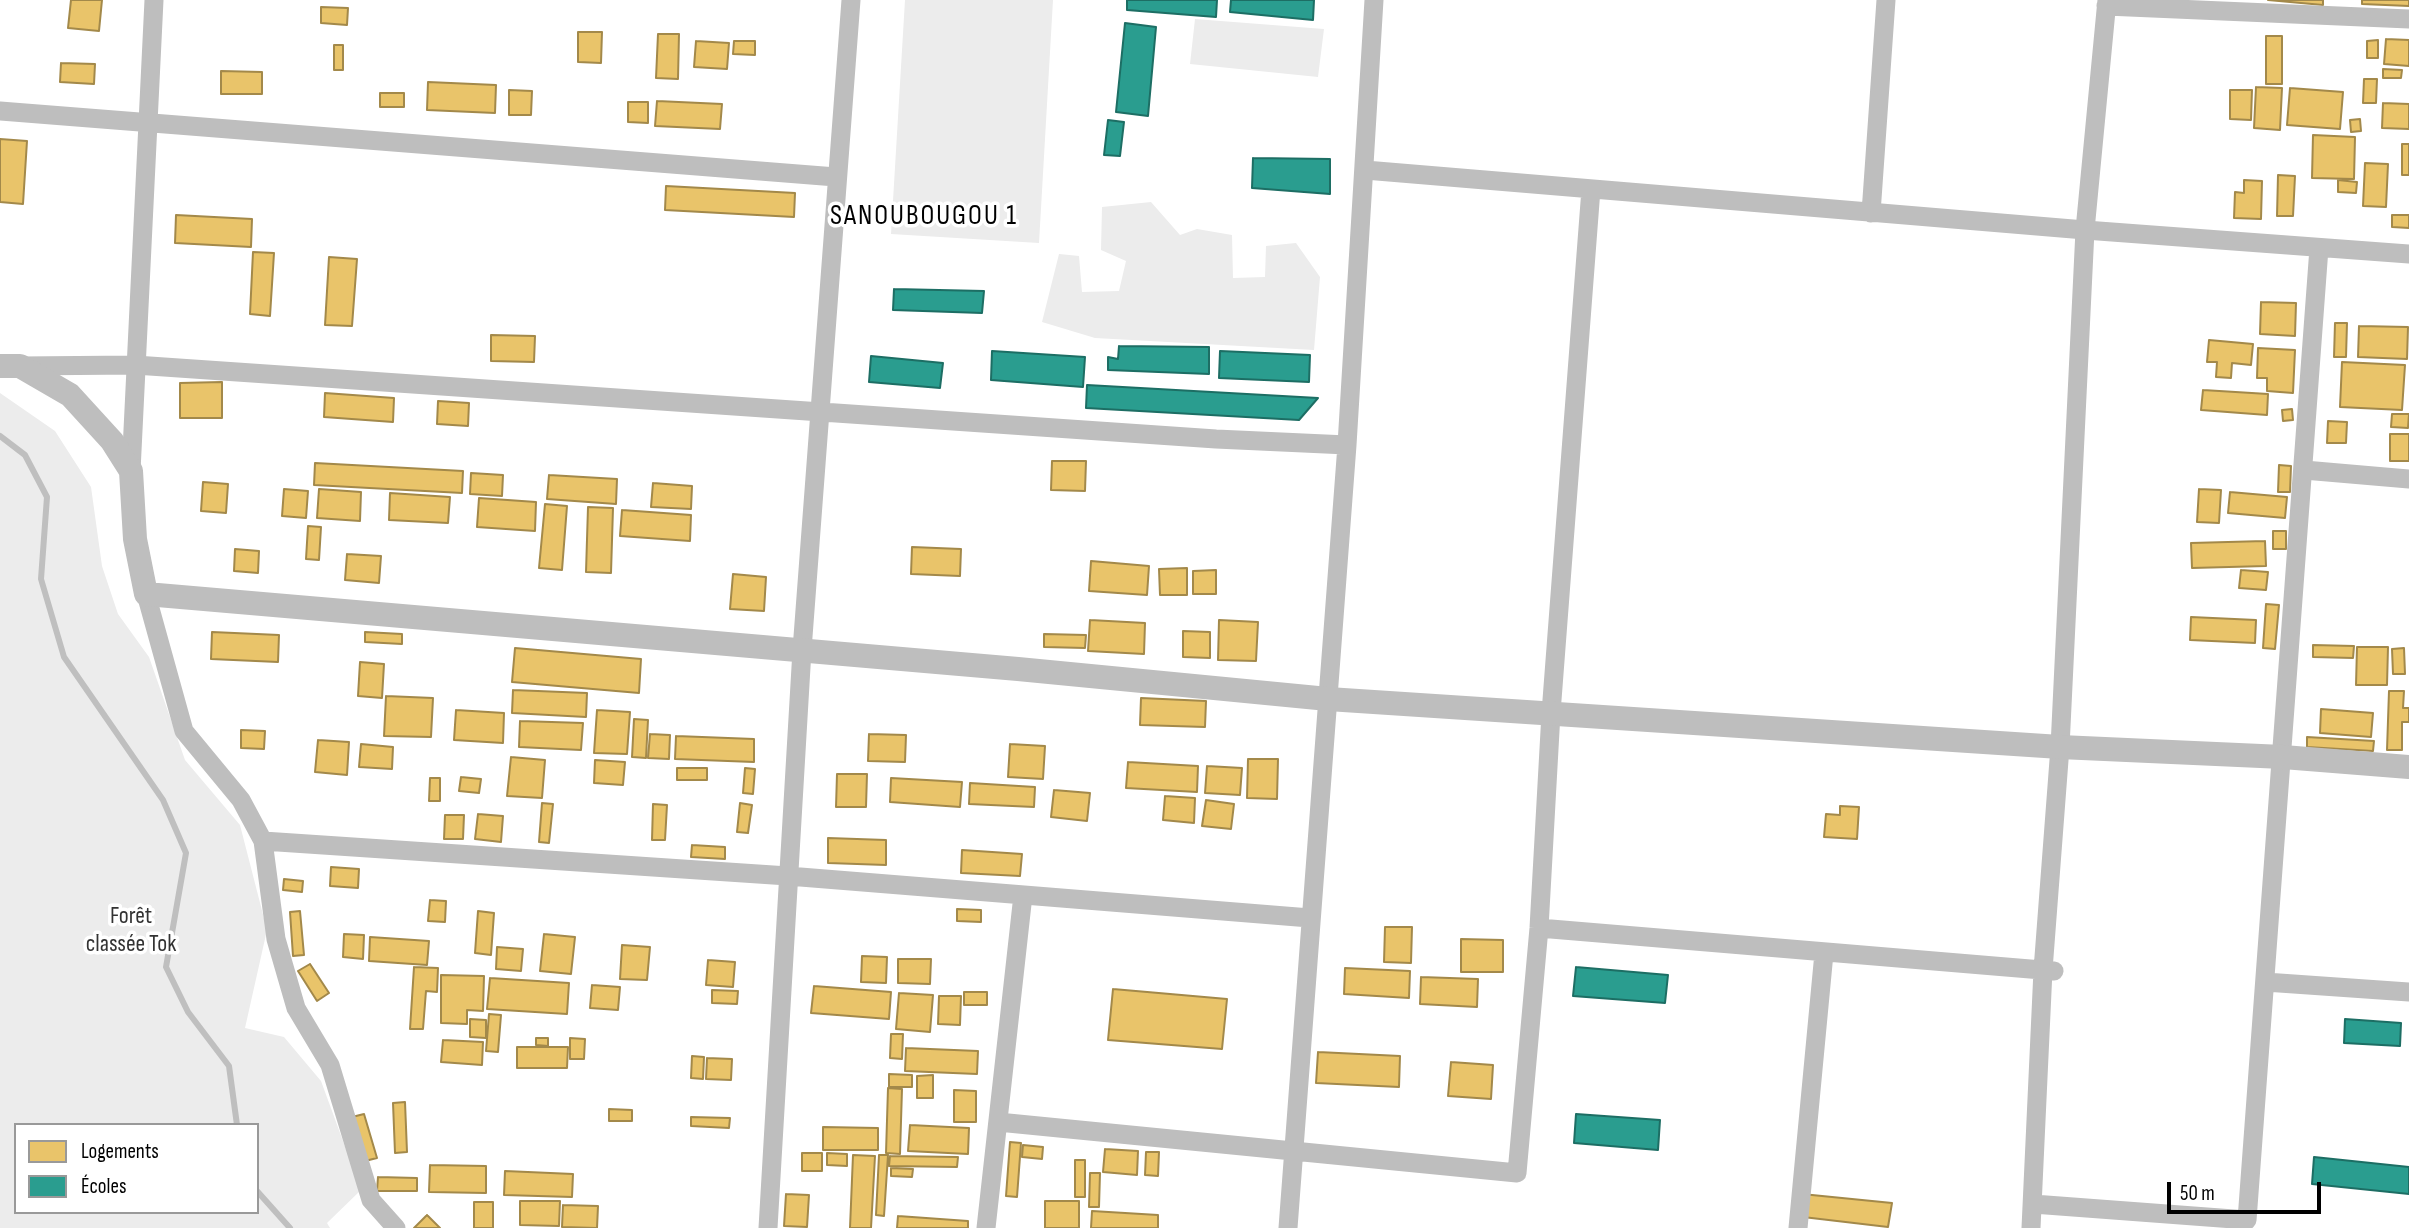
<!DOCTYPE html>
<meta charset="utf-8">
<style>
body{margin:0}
#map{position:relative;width:2409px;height:1228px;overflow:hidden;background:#fff;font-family:"Sofia Sans Condensed",sans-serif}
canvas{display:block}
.legend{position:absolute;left:14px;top:1123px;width:245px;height:91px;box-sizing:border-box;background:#fff;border:2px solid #999;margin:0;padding:9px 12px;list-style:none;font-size:21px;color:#000}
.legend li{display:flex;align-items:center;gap:14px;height:35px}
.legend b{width:35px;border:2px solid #999}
.scale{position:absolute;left:2167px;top:1182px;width:154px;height:32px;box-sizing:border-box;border:4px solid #000;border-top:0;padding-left:9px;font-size:21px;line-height:24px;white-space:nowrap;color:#000;-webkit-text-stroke:5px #fff;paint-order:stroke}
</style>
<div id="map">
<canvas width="2409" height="1228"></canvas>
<ul class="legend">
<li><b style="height:19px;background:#e9c46a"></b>Logements</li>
<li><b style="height:19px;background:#2a9d8f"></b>Écoles</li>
</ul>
<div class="scale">50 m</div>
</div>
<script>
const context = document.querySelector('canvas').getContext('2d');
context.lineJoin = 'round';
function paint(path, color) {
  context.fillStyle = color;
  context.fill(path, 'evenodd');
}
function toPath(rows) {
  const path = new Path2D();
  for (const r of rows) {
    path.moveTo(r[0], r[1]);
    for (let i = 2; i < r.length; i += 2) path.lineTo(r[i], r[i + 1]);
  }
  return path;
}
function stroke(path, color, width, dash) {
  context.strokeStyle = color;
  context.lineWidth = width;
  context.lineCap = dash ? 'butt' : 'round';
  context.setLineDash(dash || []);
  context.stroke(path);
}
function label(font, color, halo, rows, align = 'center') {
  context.font = font + ' "Sofia Sans Condensed",sans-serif';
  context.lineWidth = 7;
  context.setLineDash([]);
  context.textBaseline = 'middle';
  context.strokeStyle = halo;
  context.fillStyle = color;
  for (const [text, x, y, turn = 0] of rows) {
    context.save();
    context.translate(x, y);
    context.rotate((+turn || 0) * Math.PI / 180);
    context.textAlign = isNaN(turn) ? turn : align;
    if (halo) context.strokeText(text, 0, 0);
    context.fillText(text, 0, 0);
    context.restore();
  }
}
const green = toPath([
 [905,0,1053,0,1039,243,891,234],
 [1195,19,1324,29,1318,77,1190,64],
 [1151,202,1180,235,1197,229,1232,235,1233,278,1265,277,1266,246,1296,243,1320,277,1314,350,1095,338,1042,322,1059,254,1079,256,1082,292,1119,291,1126,261,1101,250,1102,207],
 [0,393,55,431,91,487,102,566,118,614,149,657,185,760,240,825,267,930,245,1028,284,1037,321,1081,361,1190,327,1223,330,1228,0,1228],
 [16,1125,257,1125,257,1212,16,1212]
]);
const homes = toPath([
 [71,0,102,0,99,31,68,28,71,0],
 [2268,0,2323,0,2323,5,2268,0],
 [2362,0,2409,0,2409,6,2362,4,2362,0],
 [321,7,348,8,347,25,321,23,321,7],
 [578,32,602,32,601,63,578,62,578,32],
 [658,34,679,34,678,79,656,78,658,34],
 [2266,36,2282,36,2282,84,2266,84,2266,36],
 [2386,39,2409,40,2409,66,2384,64,2386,39],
 [2378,40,2378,58,2367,58,2367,41,2378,40],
 [696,41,729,43,727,69,694,67,696,41],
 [734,41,755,41,755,55,733,54,734,41],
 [334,45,343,45,343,70,334,70,334,45],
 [61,63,95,64,94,84,60,82,61,63],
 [2383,69,2402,70,2401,78,2383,78,2383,69],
 [221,71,262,72,262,94,221,94,221,71],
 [2364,79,2377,79,2376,103,2363,103,2364,79],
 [428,82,496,85,495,113,427,110,428,82],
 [2256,87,2282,88,2280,130,2254,128,2256,87],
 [2290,88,2343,92,2340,129,2287,125,2290,88],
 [509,90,532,91,531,115,509,115,509,90],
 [2230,90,2252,90,2251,120,2230,119,2230,90],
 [380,93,404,93,404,107,380,107,380,93],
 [657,101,722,104,720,129,655,126,657,101],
 [628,102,648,102,648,123,628,122,628,102],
 [2383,103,2409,104,2409,129,2382,128,2383,103],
 [2360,119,2361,131,2351,132,2350,120,2360,119],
 [2313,135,2355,137,2354,179,2312,178,2313,135],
 [0,139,27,141,23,204,0,202,0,139],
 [2402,144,2409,144,2409,175,2402,175,2402,144],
 [2365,163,2388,164,2386,207,2363,206,2365,163],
 [2278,175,2295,176,2293,216,2277,216,2278,175],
 [2244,180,2262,181,2261,219,2234,218,2235,192,2244,193,2244,180],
 [2338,180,2357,182,2356,193,2338,192,2338,180],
 [666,186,795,193,794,217,665,210,666,186],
 [176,215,252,219,251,247,175,243,176,215],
 [2392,215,2409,215,2409,228,2392,227,2392,215],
 [253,252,274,253,270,316,250,314,253,252],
 [329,257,357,259,352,326,325,325,329,257],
 [2261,302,2296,303,2295,336,2260,334,2261,302],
 [2335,323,2347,323,2346,357,2334,357,2335,323],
 [2359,326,2408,327,2407,359,2358,357,2359,326],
 [491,335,535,336,534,362,491,361,491,335],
 [2209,340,2253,344,2251,365,2232,363,2231,378,2216,377,2217,362,2207,362,2209,340],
 [2258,348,2295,350,2293,393,2267,391,2267,378,2257,378,2258,348],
 [2342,362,2405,365,2402,410,2340,407,2342,362],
 [222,382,222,418,180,418,180,383,222,382],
 [2203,390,2268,394,2267,415,2201,410,2203,390],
 [325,393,394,398,393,422,324,417,325,393],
 [438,401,469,403,468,426,437,424,438,401],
 [2292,409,2293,420,2283,421,2282,410,2292,409],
 [2392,414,2409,414,2408,428,2391,427,2392,414],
 [2328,421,2347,422,2346,443,2327,443,2328,421],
 [2390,434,2409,434,2409,461,2390,461,2390,434],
 [1052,461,1086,461,1085,491,1051,490,1052,461],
 [315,463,463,471,462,493,314,485,315,463],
 [2279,465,2291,466,2290,492,2278,492,2279,465],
 [471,473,503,475,502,496,470,494,471,473],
 [549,475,617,479,616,504,547,499,549,475],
 [203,482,228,484,226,513,201,511,203,482],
 [653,483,692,486,691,509,651,507,653,483],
 [284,489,308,491,306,518,282,516,284,489],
 [319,489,361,492,360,521,317,518,319,489],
 [2199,489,2221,490,2219,523,2197,522,2199,489],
 [2230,492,2287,497,2285,518,2228,513,2230,492],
 [390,493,450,497,448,523,389,520,390,493],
 [479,498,536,502,535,531,477,527,479,498],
 [545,504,567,506,562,570,539,568,545,504],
 [588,507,613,508,611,573,586,572,588,507],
 [622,510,691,515,690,541,620,536,622,510],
 [308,526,321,527,319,560,306,559,308,526],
 [2273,531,2286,531,2286,549,2273,549,2273,531],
 [2265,541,2266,566,2192,568,2191,543,2265,541],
 [912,547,961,549,960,576,911,574,912,547],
 [235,549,259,551,258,573,234,571,235,549],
 [347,554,381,556,379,583,345,580,347,554],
 [1091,561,1149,566,1147,595,1089,591,1091,561],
 [1187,568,1187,595,1160,595,1159,569,1187,568],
 [1216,570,1216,594,1193,594,1193,571,1216,570],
 [2241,570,2268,572,2266,590,2239,588,2241,570],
 [733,574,766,577,764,611,730,609,733,574],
 [2266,604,2279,605,2275,649,2263,648,2266,604],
 [2191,617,2256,620,2255,643,2190,640,2191,617],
 [1090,620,1145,623,1144,654,1088,651,1090,620],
 [1219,620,1258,622,1256,661,1218,660,1219,620],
 [1183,631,1210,632,1210,658,1183,657,1183,631],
 [212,632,279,635,278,662,211,659,212,632],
 [365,632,402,634,402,644,365,642,365,632],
 [1044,634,1086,635,1085,648,1044,647,1044,634],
 [2313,645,2354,646,2353,658,2313,657,2313,645],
 [2357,647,2388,647,2387,685,2356,685,2357,647],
 [515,648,641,659,639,693,512,682,515,648],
 [2404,648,2405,674,2393,674,2392,649,2404,648],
 [360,662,384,664,382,698,358,696,360,662],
 [513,690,587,693,586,717,512,713,513,690],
 [2389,691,2404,691,2403,708,2409,708,2409,722,2402,722,2402,750,2387,750,2389,691],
 [386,696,433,698,431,737,384,736,386,696],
 [1141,698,1206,701,1205,727,1140,725,1141,698],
 [2321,709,2373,713,2371,737,2320,733,2321,709],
 [456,710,504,713,503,743,454,740,456,710],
 [597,710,630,712,627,754,594,753,597,710],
 [634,719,648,720,646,758,632,757,634,719],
 [520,721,583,723,581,750,519,747,520,721],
 [241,730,265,731,264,749,241,748,241,730],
 [650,734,670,735,669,759,648,758,650,734],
 [869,734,906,735,905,762,868,761,869,734],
 [676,736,754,739,754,762,675,759,676,736],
 [2307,737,2374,741,2373,751,2307,747,2307,737],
 [318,740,349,742,347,775,315,772,318,740],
 [361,744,393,747,392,769,359,767,361,744],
 [1010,744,1045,746,1043,779,1008,777,1010,744],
 [511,757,545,760,542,798,507,796,511,757],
 [1248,759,1278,759,1277,799,1247,798,1248,759],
 [595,760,625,762,623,785,594,783,595,760],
 [1128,762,1198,766,1197,792,1126,788,1128,762],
 [1207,766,1242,768,1240,795,1205,793,1207,766],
 [677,768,707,768,707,780,677,780,677,768],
 [745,768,755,769,753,794,743,793,745,768],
 [837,774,867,774,866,807,836,807,837,774],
 [461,777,481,779,479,793,459,791,461,777],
 [430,778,440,778,440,801,429,801,430,778],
 [891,778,962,782,960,807,890,802,891,778],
 [970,783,1035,787,1034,807,969,804,970,783],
 [1054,790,1090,793,1087,821,1051,817,1054,790],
 [1165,796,1195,798,1194,823,1163,820,1165,796],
 [1206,800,1234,804,1231,829,1202,826,1206,800],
 [542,803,553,804,549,843,539,842,542,803],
 [740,803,752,805,748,833,737,832,740,803],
 [653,804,667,805,665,840,652,840,653,804],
 [1840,806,1859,807,1857,839,1824,837,1826,814,1840,815,1840,806],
 [478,814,503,816,501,842,475,839,478,814],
 [445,815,464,815,463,839,444,839,445,815],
 [828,838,886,840,886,865,828,863,828,838],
 [692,845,725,847,725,859,691,857,692,845],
 [962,850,1022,854,1020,876,961,873,962,850],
 [331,867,359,869,358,888,330,886,331,867],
 [284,879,303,881,302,892,283,890,284,879],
 [430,900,446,901,445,922,428,921,430,900],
 [957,909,981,910,981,922,957,921,957,909],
 [300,911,304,955,293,956,290,912,300,911],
 [478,911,494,913,491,955,475,953,478,911],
 [1385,927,1412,927,1411,963,1384,962,1385,927],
 [344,934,364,935,363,959,343,957,344,934],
 [544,934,575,937,571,974,540,971,544,934],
 [370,937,429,941,427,965,369,961,370,937],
 [1461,939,1503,940,1503,972,1461,972,1461,939],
 [622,945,650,947,647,980,620,979,622,945],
 [497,947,523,949,521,971,496,969,497,947],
 [862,956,887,957,886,983,861,982,862,956],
 [898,959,931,959,930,984,898,983,898,959],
 [708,960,735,962,733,987,706,985,708,960],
 [310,964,329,993,317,1001,298,971,310,964],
 [414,967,438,968,437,992,426,991,423,1029,410,1029,414,967],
 [1345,968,1410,971,1409,998,1344,994,1345,968],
 [441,975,484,976,483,1011,467,1010,467,1024,441,1023,441,975],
 [1421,977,1478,979,1477,1007,1420,1004,1421,977],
 [490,978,569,983,567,1014,487,1009,490,978],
 [592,985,620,987,618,1010,590,1008,592,985],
 [814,986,891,992,889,1019,811,1013,814,986],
 [1113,989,1227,999,1222,1049,1108,1040,1113,989],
 [712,990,738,991,737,1004,712,1003,712,990],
 [964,992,987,992,987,1005,964,1005,964,992],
 [899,993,933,995,930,1032,896,1029,899,993],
 [939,996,961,996,960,1025,938,1024,939,996],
 [489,1014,501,1015,498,1052,486,1051,489,1014],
 [470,1019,486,1020,486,1038,470,1037,470,1019],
 [891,1034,903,1034,902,1059,890,1058,891,1034],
 [536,1038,548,1038,548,1046,536,1045,536,1038],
 [570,1038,585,1039,584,1059,570,1059,570,1038],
 [443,1040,483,1042,482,1065,441,1062,443,1040],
 [517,1047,568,1047,567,1068,517,1068,517,1047],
 [906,1048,978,1051,977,1074,905,1071,906,1048],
 [1318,1052,1400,1056,1399,1087,1316,1083,1318,1052],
 [692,1056,704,1057,703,1079,691,1078,692,1056],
 [707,1058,732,1059,731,1080,706,1079,707,1058],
 [1451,1062,1493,1065,1491,1099,1448,1096,1451,1062],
 [889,1074,912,1075,912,1087,889,1087,889,1074],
 [933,1075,933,1098,917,1098,917,1076,933,1075],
 [888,1088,902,1089,900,1154,886,1153,888,1088],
 [954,1090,976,1091,976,1122,954,1122,954,1090],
 [405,1102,407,1152,395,1153,393,1103,405,1102],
 [609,1109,632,1110,632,1121,609,1121,609,1109],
 [364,1114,377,1158,365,1161,352,1117,364,1114],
 [691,1117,730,1118,729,1128,691,1126,691,1117],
 [910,1125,969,1128,968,1154,908,1151,910,1125],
 [823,1127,878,1128,878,1150,823,1150,823,1127],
 [1010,1142,1021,1143,1017,1197,1006,1196,1010,1142],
 [1023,1145,1043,1147,1042,1159,1022,1157,1023,1145],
 [1105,1149,1138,1151,1137,1175,1103,1172,1105,1149],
 [1146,1152,1159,1152,1158,1176,1145,1175,1146,1152],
 [802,1153,822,1153,822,1171,802,1171,802,1153],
 [827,1153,847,1154,847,1166,827,1165,827,1153],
 [853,1155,875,1156,871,1228,850,1228,853,1155],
 [879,1155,888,1155,884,1216,876,1215,879,1155],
 [890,1156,958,1157,957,1167,889,1166,890,1156],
 [1075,1160,1085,1160,1085,1197,1075,1197,1075,1160],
 [430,1165,486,1166,486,1193,429,1192,430,1165],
 [891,1168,913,1169,912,1177,891,1176,891,1168],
 [505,1171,573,1174,572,1197,504,1195,505,1171],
 [1090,1173,1100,1173,1099,1207,1089,1207,1090,1173],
 [378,1177,417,1178,417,1191,377,1191,378,1177],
 [786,1194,809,1195,807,1227,784,1226,786,1194],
 [1802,1194,1892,1203,1888,1227,1803,1217,1802,1194],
 [520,1201,560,1201,559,1226,520,1225,520,1201],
 [1045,1201,1079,1201,1079,1228,1045,1228,1045,1201],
 [474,1202,493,1202,493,1228,474,1228,474,1202],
 [563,1205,598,1206,597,1228,562,1227,563,1205],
 [1092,1211,1158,1215,1158,1228,1091,1228,1092,1211],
 [427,1215,440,1228,414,1228,427,1215],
 [898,1216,968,1221,968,1228,897,1228,898,1216]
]);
const schools = toPath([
 [1127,0,1217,0,1216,17,1127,10,1127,0],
 [1231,0,1314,0,1313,20,1230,12,1231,0],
 [1125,23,1156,27,1148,116,1116,112,1125,23],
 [1108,120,1124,122,1120,156,1104,155,1108,120],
 [1253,158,1330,159,1330,194,1252,188,1253,158],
 [894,289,984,291,982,313,893,310,894,289],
 [1119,346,1209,347,1209,374,1108,370,1108,357,1118,359,1119,346],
 [992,351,1085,357,1083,387,991,380,992,351],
 [1220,351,1310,355,1309,382,1219,378,1220,351],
 [871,356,943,363,940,388,869,382,871,356],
 [1087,385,1318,398,1299,420,1086,408,1087,385],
 [1576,967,1668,975,1665,1003,1573,996,1576,967],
 [2345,1019,2401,1023,2400,1046,2344,1043,2345,1019],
 [1576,1114,1660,1120,1658,1150,1574,1143,1576,1114],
 [2314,1157,2409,1167,2409,1194,2312,1184,2314,1157]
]);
const stream = toPath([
 [0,436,25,455,47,497,41,579,64,657,163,800,186,853,166,967,188,1012,229,1066,237,1125],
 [257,1191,290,1228]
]);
const minor = toPath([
 [2106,6,2409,19],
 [0,111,836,177],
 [1365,170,2085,230,2409,254],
 [1871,213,1886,0],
 [20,366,135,365,1216,439,1347,445],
 [2304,470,2409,479],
 [131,471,154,0],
 [146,594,184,731,241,800,263,841,276,939,296,1008,330,1065,371,1200,396,1228],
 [263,841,788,876,1310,918],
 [1539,928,2054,971],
 [2265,982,2409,992],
 [998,1122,1517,1173,1539,928,1551,713,1591,189],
 [2033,1204,2247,1220,2319,248],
 [768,1228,802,650,851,0],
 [986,1228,1023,895],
 [1288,1228,1347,445,1374,0],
 [1798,1228,1824,953],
 [2031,1228,2043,970,2060,747,2085,230,2107,0]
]);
const tertiary = toPath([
 [0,366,20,366,70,395,112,441,131,471,135,539,146,594,1018,669,1328,699,2060,747,2283,757,2409,767]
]);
const parkNames = [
 ["Forêt",131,917],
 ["classée Tok",131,945]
];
const quarterNames = [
 ["SANOUBOUGOU 1",924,217]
];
paint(green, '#ececec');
paint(homes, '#e9c46a');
stroke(homes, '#a3894a', 2);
paint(schools, '#2a9d8f');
stroke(schools, '#1d6e64', 2);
stroke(stream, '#bfbfbf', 6);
stroke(minor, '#bebebe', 19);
stroke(tertiary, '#bebebe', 24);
label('24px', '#333', '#fff', parkNames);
context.letterSpacing = '2px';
label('28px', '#000', '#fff', quarterNames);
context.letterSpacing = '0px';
</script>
